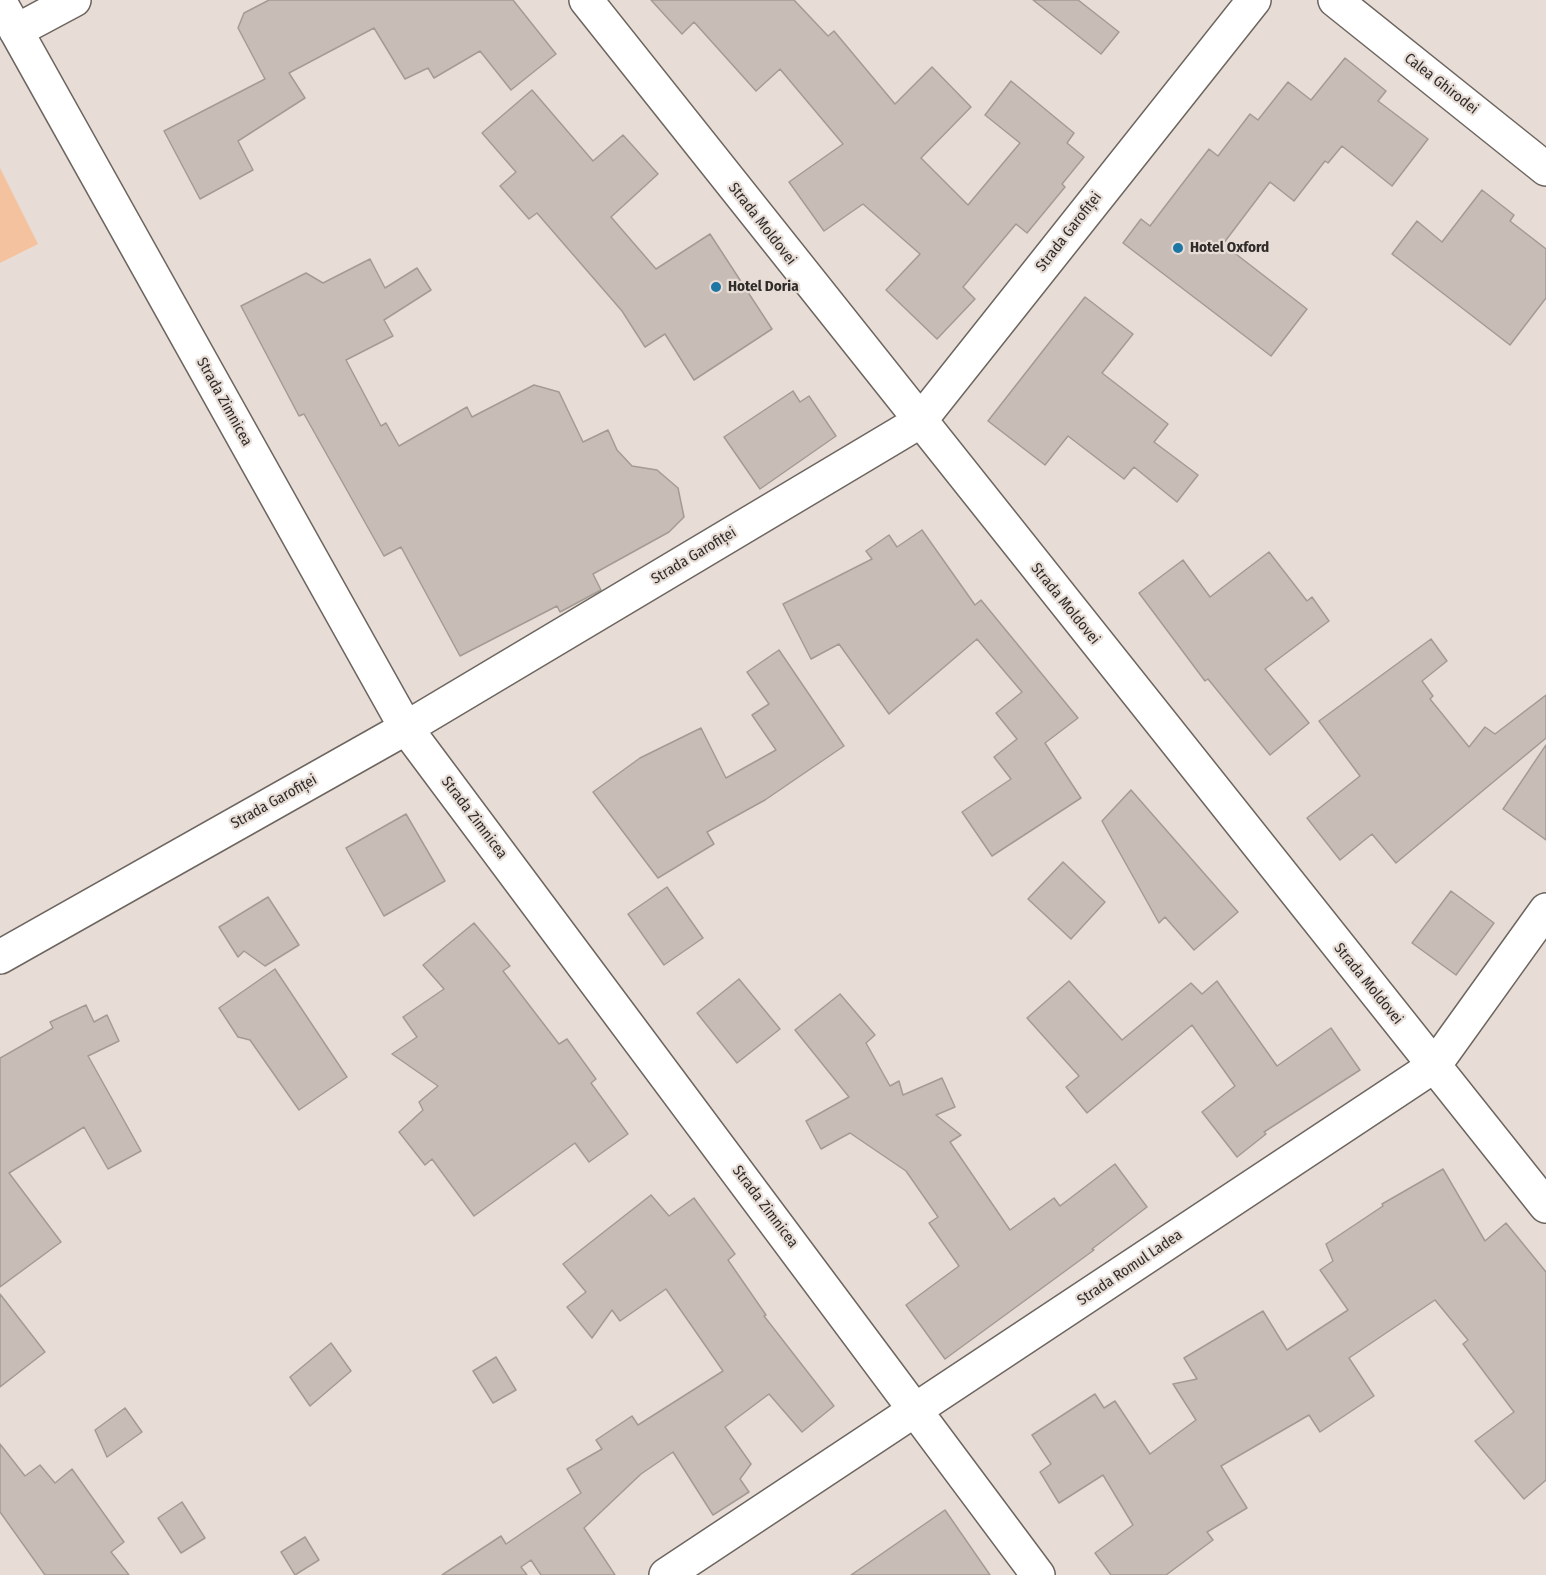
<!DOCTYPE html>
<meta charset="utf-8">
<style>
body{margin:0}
canvas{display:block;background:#e7ddd6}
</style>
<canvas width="1546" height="1575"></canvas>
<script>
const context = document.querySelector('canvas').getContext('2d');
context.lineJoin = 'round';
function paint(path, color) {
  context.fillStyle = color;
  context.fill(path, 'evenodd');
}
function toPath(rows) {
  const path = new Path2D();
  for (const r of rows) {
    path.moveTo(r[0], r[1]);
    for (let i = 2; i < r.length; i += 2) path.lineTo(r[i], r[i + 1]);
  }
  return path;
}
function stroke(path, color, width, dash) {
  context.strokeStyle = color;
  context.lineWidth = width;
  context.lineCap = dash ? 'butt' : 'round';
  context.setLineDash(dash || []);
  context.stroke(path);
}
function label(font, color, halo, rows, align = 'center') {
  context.font = font + ' "Fira Sans Condensed",sans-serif';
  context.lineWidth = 4.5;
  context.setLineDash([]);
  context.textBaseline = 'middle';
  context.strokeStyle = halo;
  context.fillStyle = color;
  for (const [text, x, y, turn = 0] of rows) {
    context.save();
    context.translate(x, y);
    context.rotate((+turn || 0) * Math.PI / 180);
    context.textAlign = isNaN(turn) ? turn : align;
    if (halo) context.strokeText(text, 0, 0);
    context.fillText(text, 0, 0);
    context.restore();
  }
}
const green = toPath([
 [0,168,38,244,0,263]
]);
const building = toPath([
 [269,0,513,0,556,54,511,90,480,51,434,78,428,68,405,79,374,28,289,73,305,98,238,141,253,170,200,199,164,131,265,79,238,28,244,13,269,0],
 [651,0,794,0,828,36,834,31,895,104,932,67,971,107,921,158,968,205,1020,143,985,115,1011,81,1074,133,1067,143,1084,157,1062,184,1065,187,1027,233,1016,224,963,287,975,299,937,339,886,290,920,254,863,204,824,231,789,182,843,144,780,69,756,91,694,22,682,34,651,0],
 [1033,0,1078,0,1119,32,1101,54,1033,0],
 [1345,58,1386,91,1378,101,1428,139,1392,186,1342,146,1328,163,1325,161,1294,201,1270,182,1223,244,1307,309,1271,356,1123,243,1141,219,1150,226,1209,149,1218,156,1250,114,1258,120,1288,82,1311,100,1345,58],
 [532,90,593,161,623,135,658,174,611,217,656,269,710,234,772,329,694,380,665,334,645,347,622,311,537,213,529,219,500,186,516,172,482,133,532,90],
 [1482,190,1514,215,1510,221,1546,249,1546,298,1510,345,1392,254,1417,221,1442,242,1482,190],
 [370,259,385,288,417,268,431,290,384,320,393,336,346,360,381,426,386,423,399,446,467,407,472,417,534,385,559,392,583,442,608,430,617,450,632,466,657,470,678,488,684,517,669,532,593,574,601,590,560,612,557,606,460,656,401,547,384,556,304,414,299,416,241,306,306,273,323,283,370,259],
 [1085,297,1133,334,1102,373,1168,424,1154,442,1198,475,1177,502,1134,467,1124,479,1068,436,1045,465,988,421,1085,297],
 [793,391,800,402,809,396,836,436,760,489,724,437,793,391],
 [922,530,975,605,981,600,1078,718,1045,743,1081,798,992,856,962,812,1011,779,994,757,1017,739,996,713,1022,692,977,639,889,714,839,644,811,659,783,604,872,559,866,551,889,535,897,547,922,530],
 [1269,552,1307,601,1312,597,1329,621,1265,669,1309,723,1270,755,1208,679,1205,681,1139,593,1183,560,1210,597,1269,552],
 [1431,639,1447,661,1422,681,1433,696,1430,699,1469,747,1485,727,1495,734,1546,695,1546,738,1396,863,1372,834,1340,860,1307,818,1360,776,1319,721,1431,639],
 [779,650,844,746,765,800,707,832,714,844,658,878,593,792,640,758,701,728,726,778,776,750,752,715,769,704,747,672,779,650],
 [1546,745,1546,840,1503,809,1546,745],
 [1131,790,1238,912,1194,950,1165,917,1159,923,1102,821,1131,790],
 [406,814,445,881,384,916,346,848,406,814],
 [1063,862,1105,902,1071,939,1028,899,1063,862],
 [667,887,703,938,664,965,628,914,667,887],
 [1451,891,1494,923,1456,975,1412,943,1451,891],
 [268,897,299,945,265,966,244,951,238,957,219,927,268,897],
 [474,923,510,966,503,971,559,1044,567,1039,596,1079,591,1083,628,1134,589,1162,575,1143,474,1216,432,1159,425,1165,399,1132,423,1110,419,1102,438,1086,392,1054,417,1037,403,1017,444,989,423,965,474,923],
 [275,969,347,1077,299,1110,250,1040,238,1037,219,1008,275,969],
 [739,979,780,1029,737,1063,697,1013,739,979],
 [1069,981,1122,1040,1191,983,1202,994,1217,981,1277,1066,1331,1028,1360,1070,1264,1132,1266,1134,1237,1157,1202,1112,1235,1086,1192,1025,1087,1113,1066,1087,1079,1076,1027,1018,1069,981],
 [840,994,875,1035,866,1043,890,1086,899,1081,903,1095,942,1078,955,1107,936,1115,961,1135,950,1142,1010,1230,1054,1198,1060,1206,1115,1164,1147,1207,1092,1249,1094,1250,945,1359,906,1305,959,1266,929,1223,938,1217,906,1171,850,1133,821,1149,806,1121,849,1097,795,1030,840,994],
 [86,1005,94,1022,107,1015,119,1041,88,1056,141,1151,108,1169,84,1127,9,1173,61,1242,0,1287,0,1058,53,1028,50,1022,86,1005],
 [1443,1169,1485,1241,1506,1223,1546,1272,1546,1480,1524,1499,1475,1441,1514,1412,1463,1344,1468,1340,1435,1300,1349,1358,1374,1396,1320,1432,1309,1415,1221,1466,1247,1508,1207,1532,1213,1540,1166,1575,1111,1575,1095,1553,1133,1525,1103,1475,1059,1503,1040,1472,1051,1464,1032,1435,1095,1394,1104,1408,1115,1401,1150,1454,1196,1420,1173,1384,1197,1379,1184,1358,1263,1311,1287,1350,1348,1310,1320,1270,1333,1261,1326,1244,1383,1206,1382,1204,1443,1169],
 [651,1195,669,1216,694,1198,735,1254,728,1260,766,1315,764,1316,834,1406,802,1432,769,1394,725,1427,751,1464,740,1479,749,1492,713,1515,673,1452,641,1474,584,1528,615,1575,541,1575,531,1560,521,1567,527,1575,442,1575,501,1536,506,1544,581,1493,567,1469,602,1449,596,1440,632,1416,638,1425,723,1371,666,1289,620,1321,612,1310,592,1338,567,1307,586,1292,563,1264,651,1195],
 [0,1294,45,1352,0,1387,0,1294],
 [331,1343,351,1371,310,1406,290,1377,331,1343],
 [496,1357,516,1390,493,1403,473,1371,496,1357],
 [125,1408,142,1432,107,1457,95,1430,125,1408],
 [0,1444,25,1476,40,1465,55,1483,72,1469,124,1542,111,1552,129,1575,45,1575,0,1512,0,1444],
 [182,1502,205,1538,181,1553,158,1518,182,1502],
 [945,1510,990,1575,851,1575,945,1510],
 [305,1537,319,1560,295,1575,281,1552,305,1537]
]);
const minor = toPath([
 [586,0,1546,1206],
 [0,2,406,728,1038,1575],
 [16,31,74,0],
 [0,957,406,728,919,422,1254,0],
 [666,1575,1434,1066,1546,910]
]);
const tertiary = toPath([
 [1335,0,1546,169]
]);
const markers = [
 [1178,248,6,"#1c77a5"],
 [716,287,6,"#1c77a5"]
];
const streetNames = [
 ["Calea Ghirodei",1441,84,38],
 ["Strada Moldovei",762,224,52],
 ["Strada Garofiței",1069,232,-52],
 ["Strada Zimnicea",224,402,61],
 ["Strada Garofiței",694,556,-31],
 ["Strada Moldovei",1065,604,51],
 ["Strada Garofiței",274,802,-29],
 ["Strada Zimnicea",474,818,53],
 ["Strada Moldovei",1368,984,51],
 ["Strada Zimnicea",765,1207,53],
 ["Strada Romul Ladea",1130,1268,-34]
];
const poiNames = [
 ["Hotel Oxford",1190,248],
 ["Hotel Doria",728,287]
];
paint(green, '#f4c29e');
paint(building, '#c7bdb6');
stroke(building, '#a49b94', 1.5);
stroke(minor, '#6d655f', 36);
stroke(tertiary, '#6d655f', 36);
stroke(minor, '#fff', 33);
stroke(tertiary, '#fff', 33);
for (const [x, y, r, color] of markers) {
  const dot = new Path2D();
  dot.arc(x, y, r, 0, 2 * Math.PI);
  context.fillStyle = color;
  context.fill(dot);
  stroke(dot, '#e7ddd6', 2);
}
label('15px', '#302c2a', '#e7ddd6', streetNames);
label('bold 15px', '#302c2a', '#e7ddd6', poiNames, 'left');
</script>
